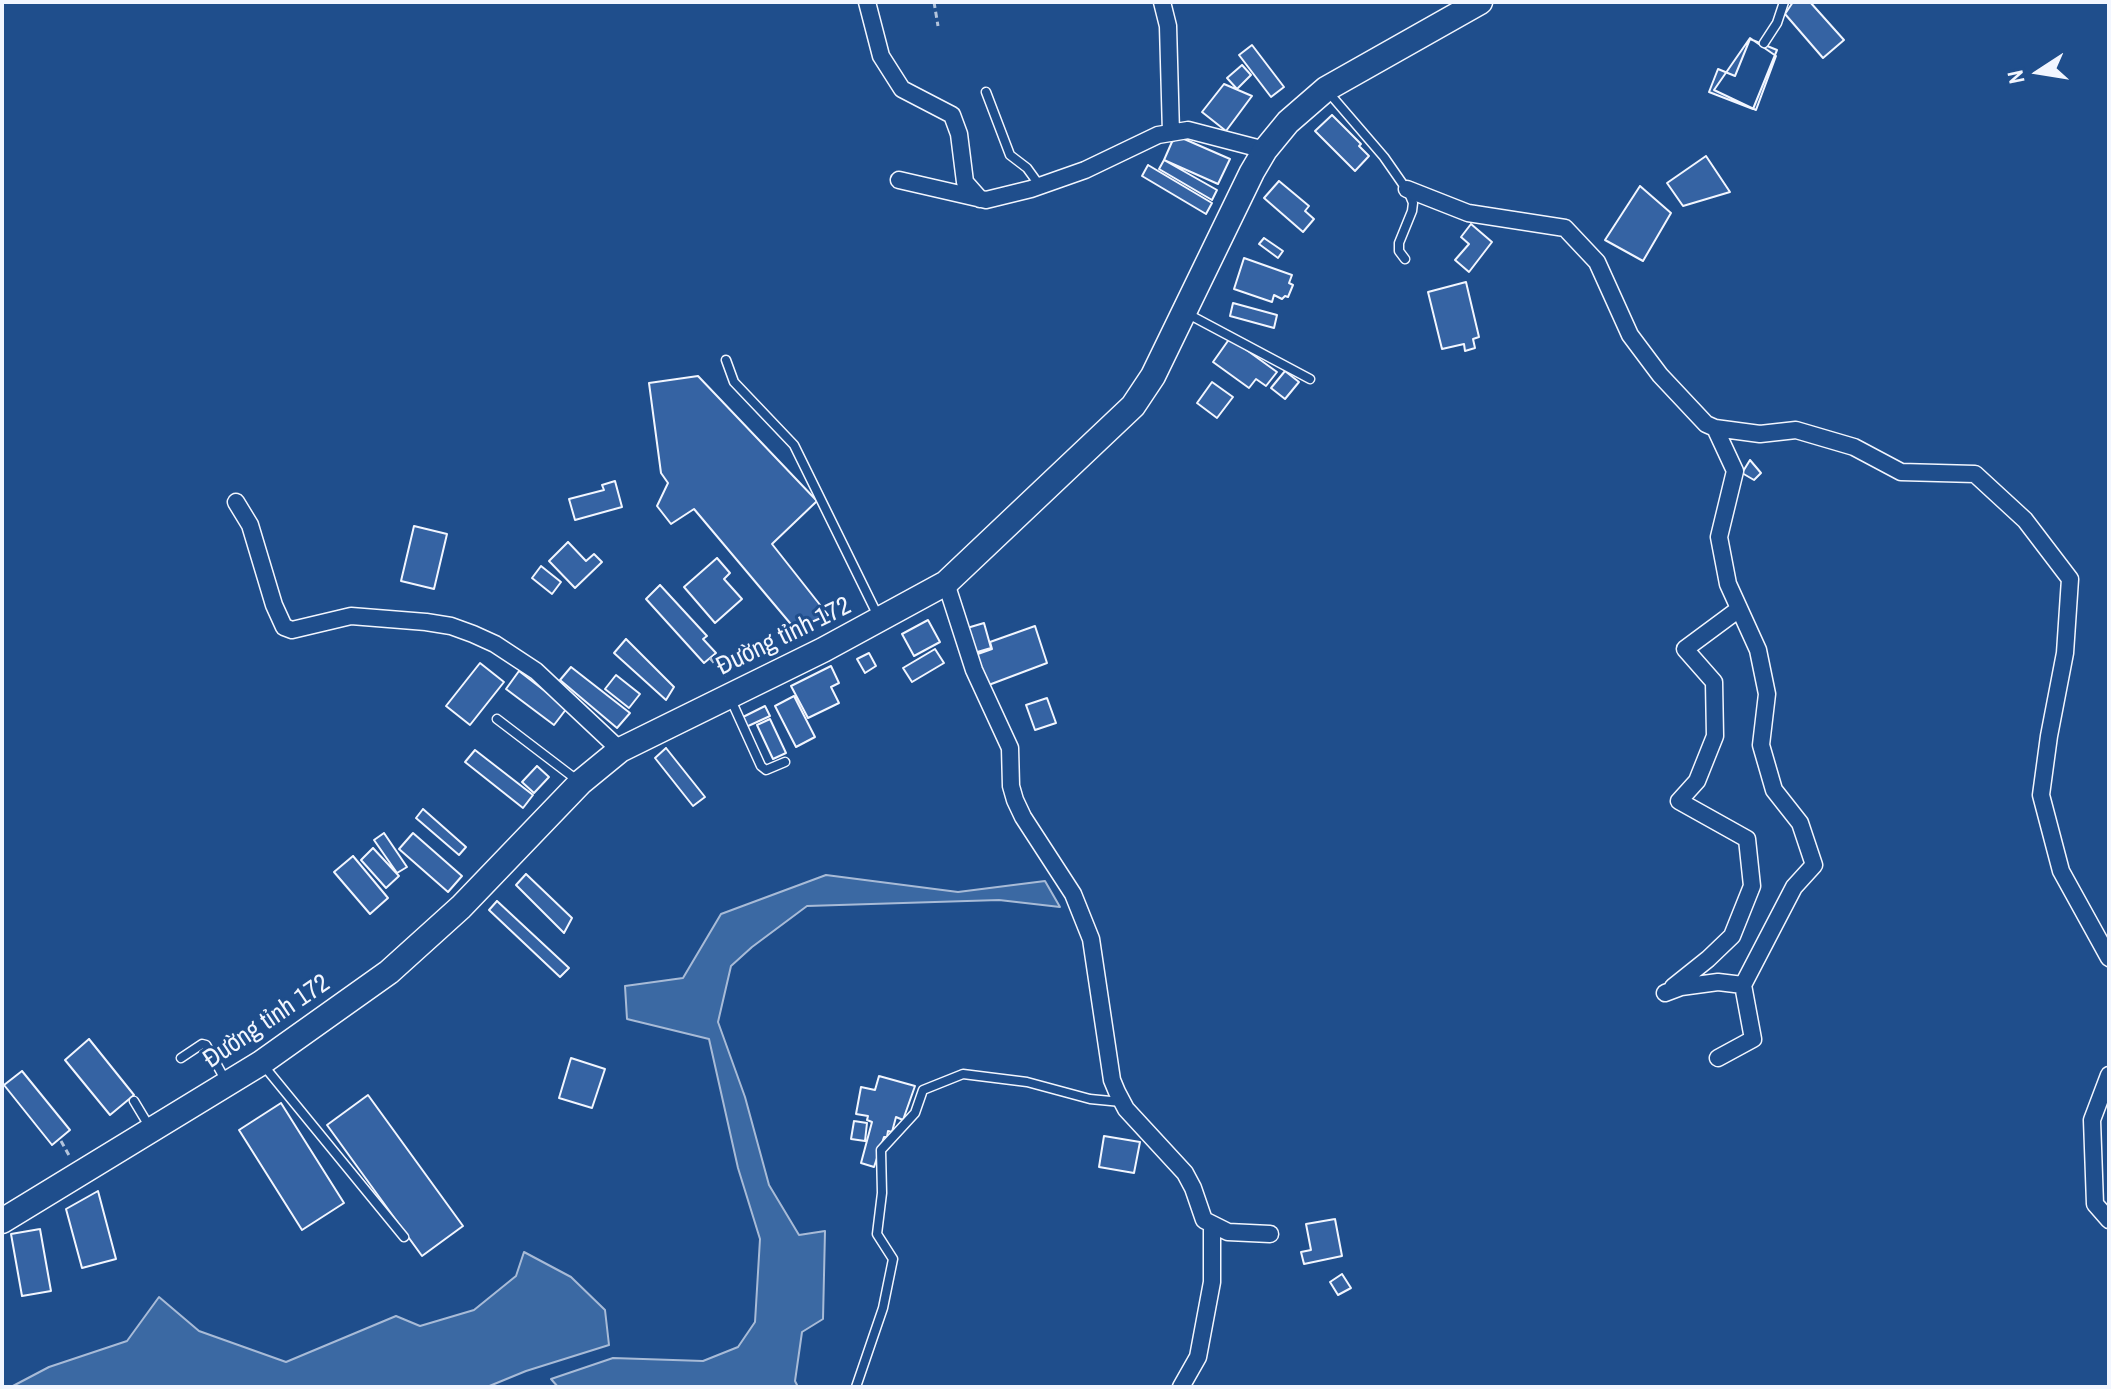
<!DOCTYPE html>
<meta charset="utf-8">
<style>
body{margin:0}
#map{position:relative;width:2111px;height:1389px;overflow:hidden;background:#1f4e8c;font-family:"Archivo Narrow",sans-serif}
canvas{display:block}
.frame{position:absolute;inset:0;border:4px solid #f2f6ff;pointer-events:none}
.north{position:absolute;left:1999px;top:32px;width:80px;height:80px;-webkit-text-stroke:6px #1f4e8c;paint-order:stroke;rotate:258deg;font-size:22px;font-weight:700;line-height:32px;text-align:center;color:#f2f6ff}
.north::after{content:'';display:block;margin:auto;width:28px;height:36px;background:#f2f6ff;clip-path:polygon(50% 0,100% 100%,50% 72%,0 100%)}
</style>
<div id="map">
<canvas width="2111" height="1389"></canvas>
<div class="frame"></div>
<div class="north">N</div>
</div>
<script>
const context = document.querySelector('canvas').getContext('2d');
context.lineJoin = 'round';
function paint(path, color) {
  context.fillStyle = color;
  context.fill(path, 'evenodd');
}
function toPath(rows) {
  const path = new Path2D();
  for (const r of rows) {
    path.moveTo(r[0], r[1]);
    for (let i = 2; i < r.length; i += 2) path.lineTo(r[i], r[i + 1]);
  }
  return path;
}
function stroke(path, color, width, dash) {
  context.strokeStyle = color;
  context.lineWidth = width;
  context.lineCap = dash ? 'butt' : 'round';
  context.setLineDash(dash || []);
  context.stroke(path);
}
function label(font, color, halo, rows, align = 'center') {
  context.font = font + ' "Archivo Narrow",sans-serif';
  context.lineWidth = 6;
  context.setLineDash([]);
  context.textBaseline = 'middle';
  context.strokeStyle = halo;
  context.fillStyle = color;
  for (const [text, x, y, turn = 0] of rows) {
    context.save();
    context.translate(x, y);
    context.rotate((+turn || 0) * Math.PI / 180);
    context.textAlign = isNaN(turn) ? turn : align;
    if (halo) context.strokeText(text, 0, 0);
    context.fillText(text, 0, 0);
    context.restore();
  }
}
const water = toPath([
 [826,875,958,892,1045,881,1060,907,999,900,807,906,752,947,731,966,718,1022,745,1097,769,1185,799,1235,825,1231,823,1319,802,1332,795,1381,798,1387,558,1387,551,1379,613,1358,703,1361,738,1347,755,1322,760,1239,738,1168,709,1039,627,1019,625,986,683,978,721,914,826,875],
 [524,1252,571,1277,605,1310,609,1345,526,1371,487,1387,11,1387,49,1367,127,1341,159,1297,199,1331,286,1362,396,1316,420,1326,474,1310,516,1276,524,1252]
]);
const building = toPath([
 [1793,2,1810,2,1844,40,1823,58,1785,14,1793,2],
 [1750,38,1776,56,1756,110,1714,90,1750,38],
 [1750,39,1777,50,1753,109,1709,92,1718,69,1735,76,1750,39],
 [1252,45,1284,87,1271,97,1239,55,1252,45],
 [1242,65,1251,75,1237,89,1227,78,1242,65],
 [1224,84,1252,96,1226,131,1202,112,1224,84],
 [1332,115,1361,144,1359,146,1369,156,1355,171,1315,131,1332,115],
 [1175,135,1230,159,1218,184,1164,160,1175,135],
 [1706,156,1730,192,1683,206,1667,183,1706,156],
 [1164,160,1217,190,1212,200,1159,169,1164,160],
 [1148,165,1212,203,1206,214,1142,176,1148,165],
 [1279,181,1309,206,1305,211,1314,219,1303,232,1264,198,1279,181],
 [1640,186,1671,213,1643,261,1605,240,1640,186],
 [1471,224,1492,242,1469,272,1455,260,1469,244,1461,237,1471,224],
 [1264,238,1283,251,1278,258,1259,244,1264,238],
 [1244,258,1292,275,1289,283,1293,285,1288,297,1285,296,1282,299,1274,295,1272,302,1234,289,1244,258],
 [1466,282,1479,337,1473,339,1475,348,1465,351,1464,344,1442,349,1428,292,1466,282],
 [1233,303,1277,315,1274,328,1230,316,1233,303],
 [1230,338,1277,372,1266,386,1256,379,1249,388,1213,362,1230,338],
 [1285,371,1299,382,1285,399,1271,388,1285,371],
 [698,376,817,501,772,544,828,615,795,629,694,509,671,524,657,506,668,483,661,473,649,383,698,376],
 [1212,382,1233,397,1217,418,1197,403,1212,382],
 [1750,460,1761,473,1754,480,1742,473,1750,460],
 [615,481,622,507,575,520,569,499,604,490,602,485,615,481],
 [414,526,447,534,434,589,401,581,414,526],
 [568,542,586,561,594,554,602,562,575,588,549,561,568,542],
 [717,558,730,573,724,579,742,599,715,623,684,587,717,558],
 [541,566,561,582,552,594,532,578,541,566],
 [660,585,707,636,703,639,716,653,704,663,646,599,660,585],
 [928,620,940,642,914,656,902,634,928,620],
 [984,623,991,648,974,653,967,628,984,623],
 [1035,626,1047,663,986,686,975,655,992,649,990,642,1035,626],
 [626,639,674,687,666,700,614,653,626,639],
 [935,649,944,663,912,682,903,668,935,649],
 [869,653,876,666,865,673,857,659,869,653],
 [480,663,504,682,470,725,446,706,480,663],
 [831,666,839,683,831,687,839,703,808,718,791,686,831,666],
 [571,667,630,713,617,728,560,680,571,667],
 [519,671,567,708,554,725,506,689,519,671],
 [616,675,640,694,629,708,605,689,616,675],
 [794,696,815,737,796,747,775,706,794,696],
 [1047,698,1056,723,1035,730,1026,705,1047,698],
 [765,706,770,716,746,727,741,718,765,706],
 [770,719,786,753,773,759,757,725,770,719],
 [666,748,705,797,693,806,655,758,666,748],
 [475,750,533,795,523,808,465,762,475,750],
 [537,766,549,777,534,793,522,782,537,766],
 [423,809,466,847,459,855,416,818,423,809],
 [384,833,407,867,397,873,374,840,384,833],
 [413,833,462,876,448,892,399,849,413,833],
 [373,848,399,876,386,888,361,860,373,848],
 [353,856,388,898,370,914,334,872,353,856],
 [526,874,572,918,564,933,516,885,526,874],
 [497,901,569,968,560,977,489,910,497,901],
 [89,1039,134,1095,110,1115,65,1060,89,1039],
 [571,1058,605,1069,592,1108,559,1098,571,1058],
 [22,1071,70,1130,52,1145,4,1085,22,1071],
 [879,1076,915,1086,903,1120,896,1117,892,1132,888,1131,887,1137,884,1137,874,1167,861,1163,872,1122,867,1120,868,1116,856,1114,861,1087,875,1090,879,1076],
 [368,1095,463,1226,422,1256,327,1125,368,1095],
 [281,1103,344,1203,302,1230,239,1130,281,1103],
 [854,1121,867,1123,865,1141,851,1139,854,1121],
 [1104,1136,1140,1142,1134,1173,1099,1167,1104,1136],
 [98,1191,116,1259,82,1268,66,1209,98,1191],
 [1335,1219,1342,1256,1304,1264,1301,1252,1311,1250,1306,1224,1335,1219],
 [40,1229,51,1291,22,1296,11,1234,40,1229],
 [1342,1274,1351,1288,1338,1295,1330,1282,1342,1274]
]);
const path = toPath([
 [934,2,938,26],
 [710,658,726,676],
 [61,1141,70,1157]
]);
const service = toPath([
 [1764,43,1777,23,1784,2],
 [986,92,1010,155,1027,168,1040,186],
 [1329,93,1384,157,1409,193,1413,203,1412,211,1399,243,1399,251,1405,259],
 [1188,314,1310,379],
 [726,360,734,382,794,445,878,616],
 [731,700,761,766,766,770,785,762],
 [497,719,577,780],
 [181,1058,202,1044,206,1045,227,1083],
 [264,1066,404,1237],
 [134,1101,149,1126],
 [856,1387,883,1308,893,1259,877,1234,882,1193,881,1150,915,1113,923,1090,963,1074,1027,1082,1090,1099,1121,1102]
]);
const minor = toPath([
 [867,2,881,56,902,89,952,115,959,134,965,182,980,199],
 [1162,2,1168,26,1171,133],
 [899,180,986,200,1031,189,1085,170,1158,135,1188,130,1265,150],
 [1407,189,1468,213,1565,228,1597,262,1630,335,1660,375,1706,424,1715,428,1760,434,1796,430,1854,447,1901,472,1975,474,2025,520,2070,579,2065,653,2049,736,2041,795,2061,871,2109,958],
 [236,502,250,525,274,605,284,627,292,630,351,616,426,622,451,626,473,634,495,644,536,671,620,750],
 [946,583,974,670,1010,748,1011,786,1015,800,1023,817,1073,894,1091,939,1112,1080,1117,1092,1126,1109,1185,1173,1193,1188,1204,1220,1228,1232,1270,1234],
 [1673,987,1708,959,1732,936,1752,886,1747,839,1679,801,1697,781,1715,736,1714,682,1685,649,1739,609],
 [1665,993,1681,987,1718,982,1743,985,1794,887,1814,865,1800,823,1774,790,1761,745,1767,694,1758,650,1728,584,1719,537,1735,471,1715,428],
 [1718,1058,1753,1039,1743,985],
 [2109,1075,2092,1120,2095,1204,2109,1220],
 [1181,1387,1198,1357,1212,1282,1212,1226]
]);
const secondary = toPath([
 [2,1221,261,1063,389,972,461,907,581,782,620,750,823,650,946,583,1133,406,1153,376,1252,172,1265,150,1288,122,1326,89,1480,2]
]);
const streetNames = [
 ["Đường tỉnh 172",784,637,-26],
 ["Đường tỉnh 172",267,1022,-34]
];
paint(water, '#3b69a3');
stroke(water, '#a8bbd7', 2);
paint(building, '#3563a3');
stroke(building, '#f2f6ff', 2);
stroke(service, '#f2f6ff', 11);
stroke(minor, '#f2f6ff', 19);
stroke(secondary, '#f2f6ff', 27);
stroke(path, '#b3c4dc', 3, [6, 4]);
stroke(service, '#1f4e8c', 8);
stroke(minor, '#1f4e8c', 16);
stroke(secondary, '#1f4e8c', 24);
label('26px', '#f2f6ff', '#1f4e8c', streetNames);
</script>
